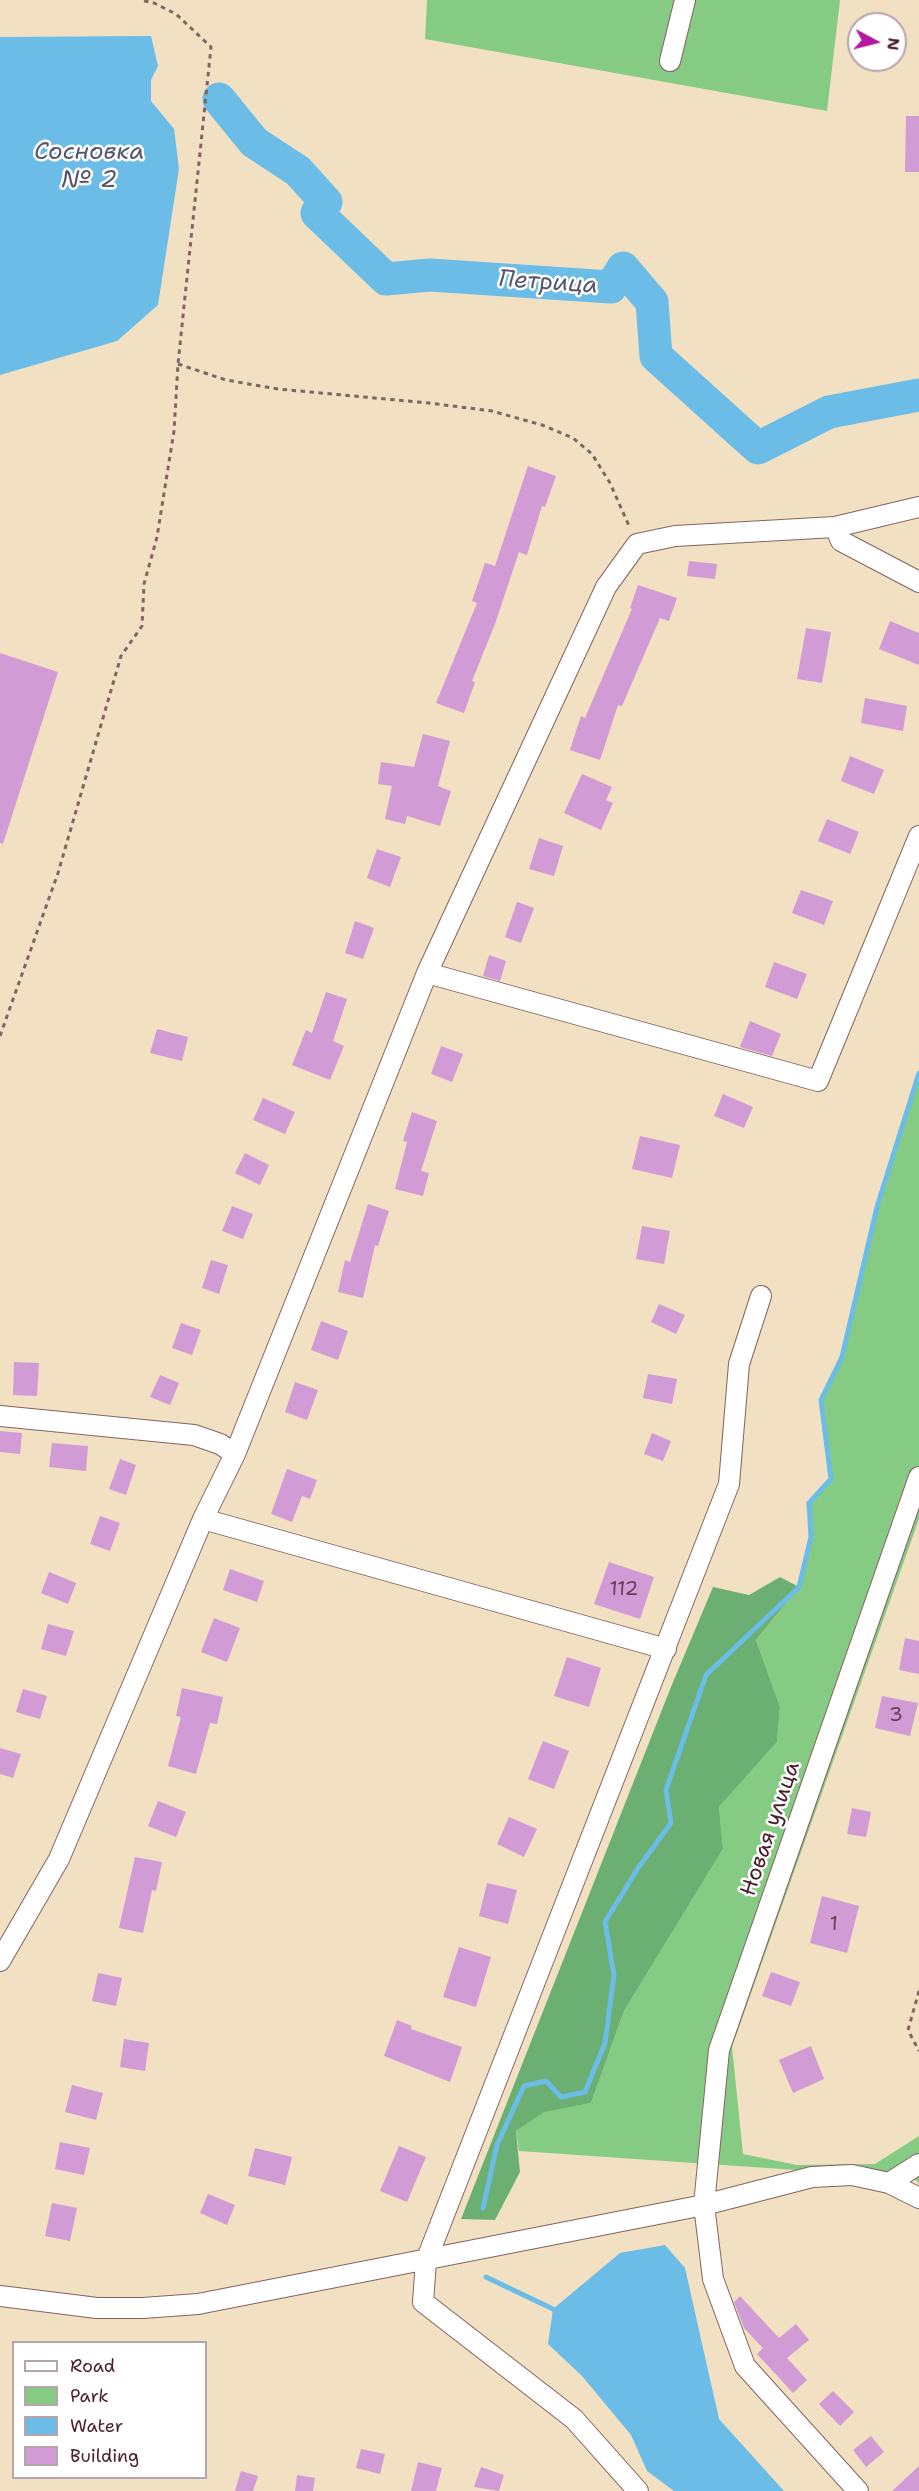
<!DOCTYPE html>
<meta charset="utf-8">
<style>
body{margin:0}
#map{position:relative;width:919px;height:2491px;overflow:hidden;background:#f2e0c3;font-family:"Shantell Sans",sans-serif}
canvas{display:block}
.legend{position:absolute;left:12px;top:2341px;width:195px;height:138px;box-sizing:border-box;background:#fff;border:2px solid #b7a5aa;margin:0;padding:8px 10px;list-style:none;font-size:18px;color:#4a1f2b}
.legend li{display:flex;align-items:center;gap:12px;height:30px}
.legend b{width:30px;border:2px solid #b7a5aa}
.north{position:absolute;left:847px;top:12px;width:60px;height:60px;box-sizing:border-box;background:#fff;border:2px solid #b7a5aa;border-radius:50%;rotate:97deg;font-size:16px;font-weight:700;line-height:24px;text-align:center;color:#4a1f2b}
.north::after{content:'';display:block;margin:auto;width:21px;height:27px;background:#b5179e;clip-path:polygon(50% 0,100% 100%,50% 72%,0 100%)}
</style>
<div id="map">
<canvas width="919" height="2491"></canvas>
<ul class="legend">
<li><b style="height:8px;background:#fff"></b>Road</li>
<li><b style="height:16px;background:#86cb84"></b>Park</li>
<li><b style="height:16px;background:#6bbce7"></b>Water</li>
<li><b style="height:16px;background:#d19bd5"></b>Building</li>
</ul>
<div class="north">N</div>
</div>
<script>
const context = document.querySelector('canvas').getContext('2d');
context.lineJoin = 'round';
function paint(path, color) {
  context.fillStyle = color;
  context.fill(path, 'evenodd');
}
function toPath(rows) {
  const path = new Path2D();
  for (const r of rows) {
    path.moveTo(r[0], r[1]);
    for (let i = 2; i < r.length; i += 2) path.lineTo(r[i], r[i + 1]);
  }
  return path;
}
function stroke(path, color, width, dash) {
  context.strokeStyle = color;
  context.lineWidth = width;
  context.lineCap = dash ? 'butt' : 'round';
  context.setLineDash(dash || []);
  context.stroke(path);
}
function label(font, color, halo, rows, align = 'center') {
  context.font = font + ' "Shantell Sans",sans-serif';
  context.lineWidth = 5;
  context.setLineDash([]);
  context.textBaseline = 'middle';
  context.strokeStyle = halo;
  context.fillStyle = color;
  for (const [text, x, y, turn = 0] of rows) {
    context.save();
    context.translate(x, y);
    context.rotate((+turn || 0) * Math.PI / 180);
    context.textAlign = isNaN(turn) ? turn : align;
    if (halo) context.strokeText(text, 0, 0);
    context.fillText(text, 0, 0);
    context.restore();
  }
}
const green = toPath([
 [427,0,840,0,827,111,425,39],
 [919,1073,919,1519,732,2047,743,2154,797,2165,875,2164,919,2136,919,2183,913,2178,519,2151,516,2131,544,2111,591,2103,624,2011,723,1849,719,1807,777,1742,780,1707,756,1640,799,1587,811,1537,809,1503,831,1479,821,1400,842,1357,877,1207]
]);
const forest = toPath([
 [780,1577,799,1587,756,1640,780,1707,777,1742,719,1807,723,1849,624,2011,591,2103,544,2112,516,2131,520,2172,495,2220,461,2219,671,1687,713,1587,749,1595]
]);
const water = toPath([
 [151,36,158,66,151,80,151,101,174,129,179,169,158,305,117,341,0,375,0,37],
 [665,2245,685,2268,719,2419,784,2491,674,2491,647,2471,631,2435,582,2376,548,2344,553,2309,620,2253]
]);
const stream = toPath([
 [483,2208,497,2145,524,2086,546,2081,561,2097,585,2092,605,2043,614,1975,605,1922,638,1868,671,1823,666,1790,706,1675,799,1587,811,1537,809,1503,831,1479,821,1400,842,1357,877,1207,919,1073],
 [486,2277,553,2309]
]);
const river = toPath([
 [219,99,254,142,298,171,326,202,317,213,386,279,430,275,611,287,623,268,652,302,656,356,758,448,829,412,919,395]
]);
const building = toPath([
 [906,116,919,116,919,172,905,172],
 [528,466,556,476,545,507,542,506,527,555,519,552,495,624,472,681,475,682,464,713,436,703,477,603,472,601,485,563,495,566],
 [689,561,717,564,715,579,687,576],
 [638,585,677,598,669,621,660,618,622,706,618,705,600,760,570,750,581,716,585,718,632,609,630,608],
 [890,621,919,633,919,665,879,649],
 [806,628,831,632,822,683,797,679],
 [0,653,58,672,3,844,0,843],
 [865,698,907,706,903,731,861,723],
 [423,734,450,741,438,786,451,791,440,826,407,816,405,824,385,819,392,786,378,784,381,762,414,767],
 [850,756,884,770,874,794,841,781],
 [582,774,612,787,606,800,613,803,601,830,564,813],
 [827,819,859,832,850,854,818,841],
 [539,838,563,846,554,876,529,869],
 [377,849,401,857,390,887,367,878],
 [801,890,833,901,824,925,792,913],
 [517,902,534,908,521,943,505,937],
 [355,921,374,928,363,959,345,953],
 [489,955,506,961,500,981,483,976],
 [774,962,807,974,797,999,765,987],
 [326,992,347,999,333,1041,344,1046,330,1080,292,1065,306,1030,312,1033],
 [750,1021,781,1034,772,1056,740,1047],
 [157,1029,188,1037,182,1061,150,1053],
 [441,1046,463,1054,452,1082,431,1074],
 [723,1094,753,1107,744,1128,714,1116],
 [263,1098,295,1112,285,1134,253,1120],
 [412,1112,437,1121,421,1171,429,1173,423,1196,395,1189,407,1142,403,1141],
 [640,1136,680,1145,672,1178,632,1169],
 [245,1153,269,1165,260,1185,235,1173],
 [368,1204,389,1211,378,1246,375,1245,363,1298,338,1292,345,1260,350,1262],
 [232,1206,253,1214,243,1239,222,1231],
 [642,1226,670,1231,664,1264,636,1259],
 [211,1260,228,1265,219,1294,202,1288],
 [659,1304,685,1315,676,1334,651,1322],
 [321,1321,348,1331,338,1360,311,1350],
 [181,1323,201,1330,192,1355,172,1348],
 [14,1362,39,1363,37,1396,13,1395],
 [648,1374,677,1379,672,1404,643,1398],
 [160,1375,179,1383,170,1405,150,1397],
 [295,1382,318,1390,307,1420,285,1412],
 [0,1431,22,1433,20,1454,0,1452],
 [652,1433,671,1441,663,1461,644,1454],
 [52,1443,88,1446,86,1471,49,1467],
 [120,1459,136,1465,126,1495,109,1489],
 [287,1469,317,1480,310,1499,302,1496,292,1522,271,1514],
 [100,1516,120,1523,110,1551,90,1544],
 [609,1562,654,1577,640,1619,594,1604],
 [230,1569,264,1581,257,1602,223,1590],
 [49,1572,76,1583,68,1604,41,1593],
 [214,1618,240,1628,227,1662,201,1652],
 [48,1624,74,1631,66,1656,41,1649],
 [905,1638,919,1641,919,1674,899,1670],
 [567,1657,601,1668,589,1707,554,1696],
 [182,1688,223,1697,217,1724,210,1723,196,1774,168,1766,181,1717,176,1716],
 [23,1689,47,1696,40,1719,16,1712],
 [882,1696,918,1703,910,1736,875,1728],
 [543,1741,569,1751,554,1789,528,1779],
 [0,1748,21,1754,13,1778,0,1774],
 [158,1801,186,1812,176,1837,148,1826],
 [852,1808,871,1812,866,1837,847,1834],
 [509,1817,537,1829,524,1857,497,1844],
 [135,1857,162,1862,156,1891,152,1890,143,1933,119,1928],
 [487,1883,517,1890,508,1924,479,1916],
 [822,1896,859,1906,847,1953,810,1943],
 [459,1947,491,1957,476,2007,443,1997],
 [771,1972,800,1982,791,2006,762,1996],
 [98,1973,122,1978,116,2006,92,2001],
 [397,2020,412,2026,411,2029,462,2047,450,2082,384,2056],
 [124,2039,149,2043,145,2071,120,2067],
 [811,2046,824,2079,793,2093,779,2060],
 [72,2085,103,2093,96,2120,65,2112],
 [60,2142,90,2148,84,2175,55,2169],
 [399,2146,426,2157,407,2202,380,2191],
 [255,2148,292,2157,285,2185,248,2176],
 [208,2194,235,2205,227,2225,200,2213],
 [52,2203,77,2208,70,2241,45,2236],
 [740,2296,779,2338,796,2324,809,2340,787,2358,807,2380,793,2393,757,2354,763,2348,744,2328,734,2302],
 [833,2391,854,2412,840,2426,819,2404],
 [871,2436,884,2452,866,2467,853,2450],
 [361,2449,385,2454,380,2474,356,2468],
 [418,2462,442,2468,436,2491,411,2491],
 [919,2466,919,2491,892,2491],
 [481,2467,504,2475,499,2491,474,2487],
 [241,2471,258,2476,253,2491,235,2491],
 [297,2475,315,2478,313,2491,295,2491]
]);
const path = toPath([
 [178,364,226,380,278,389,429,403,492,411,542,425,573,438,592,454,610,483,630,528],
 [0,1036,58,873,121,656,142,626,144,584,157,537,174,431,178,364,211,47,176,14,154,3,141,0],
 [919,1991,908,2030,919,2051]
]);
const minor = toPath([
 [670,61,685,0],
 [835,527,841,541,919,582],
 [427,973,818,1081,919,836],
 [0,1416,194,1435,220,1444,235,1454],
 [203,1519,666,1649],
 [0,1961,59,1859,203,1519,235,1454,427,973,606,587,637,544,675,536,835,527,919,507],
 [889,2183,919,2164],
 [0,2296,97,2308,143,2308,198,2304,704,2205,812,2177,852,2175,889,2183,919,2198],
 [638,2491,574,2419,423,2302,426,2261,729,1484,739,1364,761,1296],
 [858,2491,745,2366,713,2279,704,2205,719,2050,919,1477]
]);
const numberNames = [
 ["112",624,1590],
 ["3",896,1716],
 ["1",834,1925]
];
const streetNames = [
 ["Новая улица",771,1829,-71]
];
const waterNames = [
 ["Сосновка",89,153],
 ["№ 2",89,181],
 ["Петрица",548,283,4]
];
paint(green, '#86cb84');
paint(forest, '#6caf72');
paint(water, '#6bbce7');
stroke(stream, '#6bbce7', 5);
stroke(river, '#6bbce7', 33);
paint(building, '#d19bd5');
stroke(minor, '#856360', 22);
stroke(path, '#856360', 3, [4.5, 4.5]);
stroke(minor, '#fff', 20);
label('20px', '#6c3e56', null, numberNames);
label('22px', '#4a1f2b', '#fff', streetNames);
label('italic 24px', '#56566d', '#fff', waterNames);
</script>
